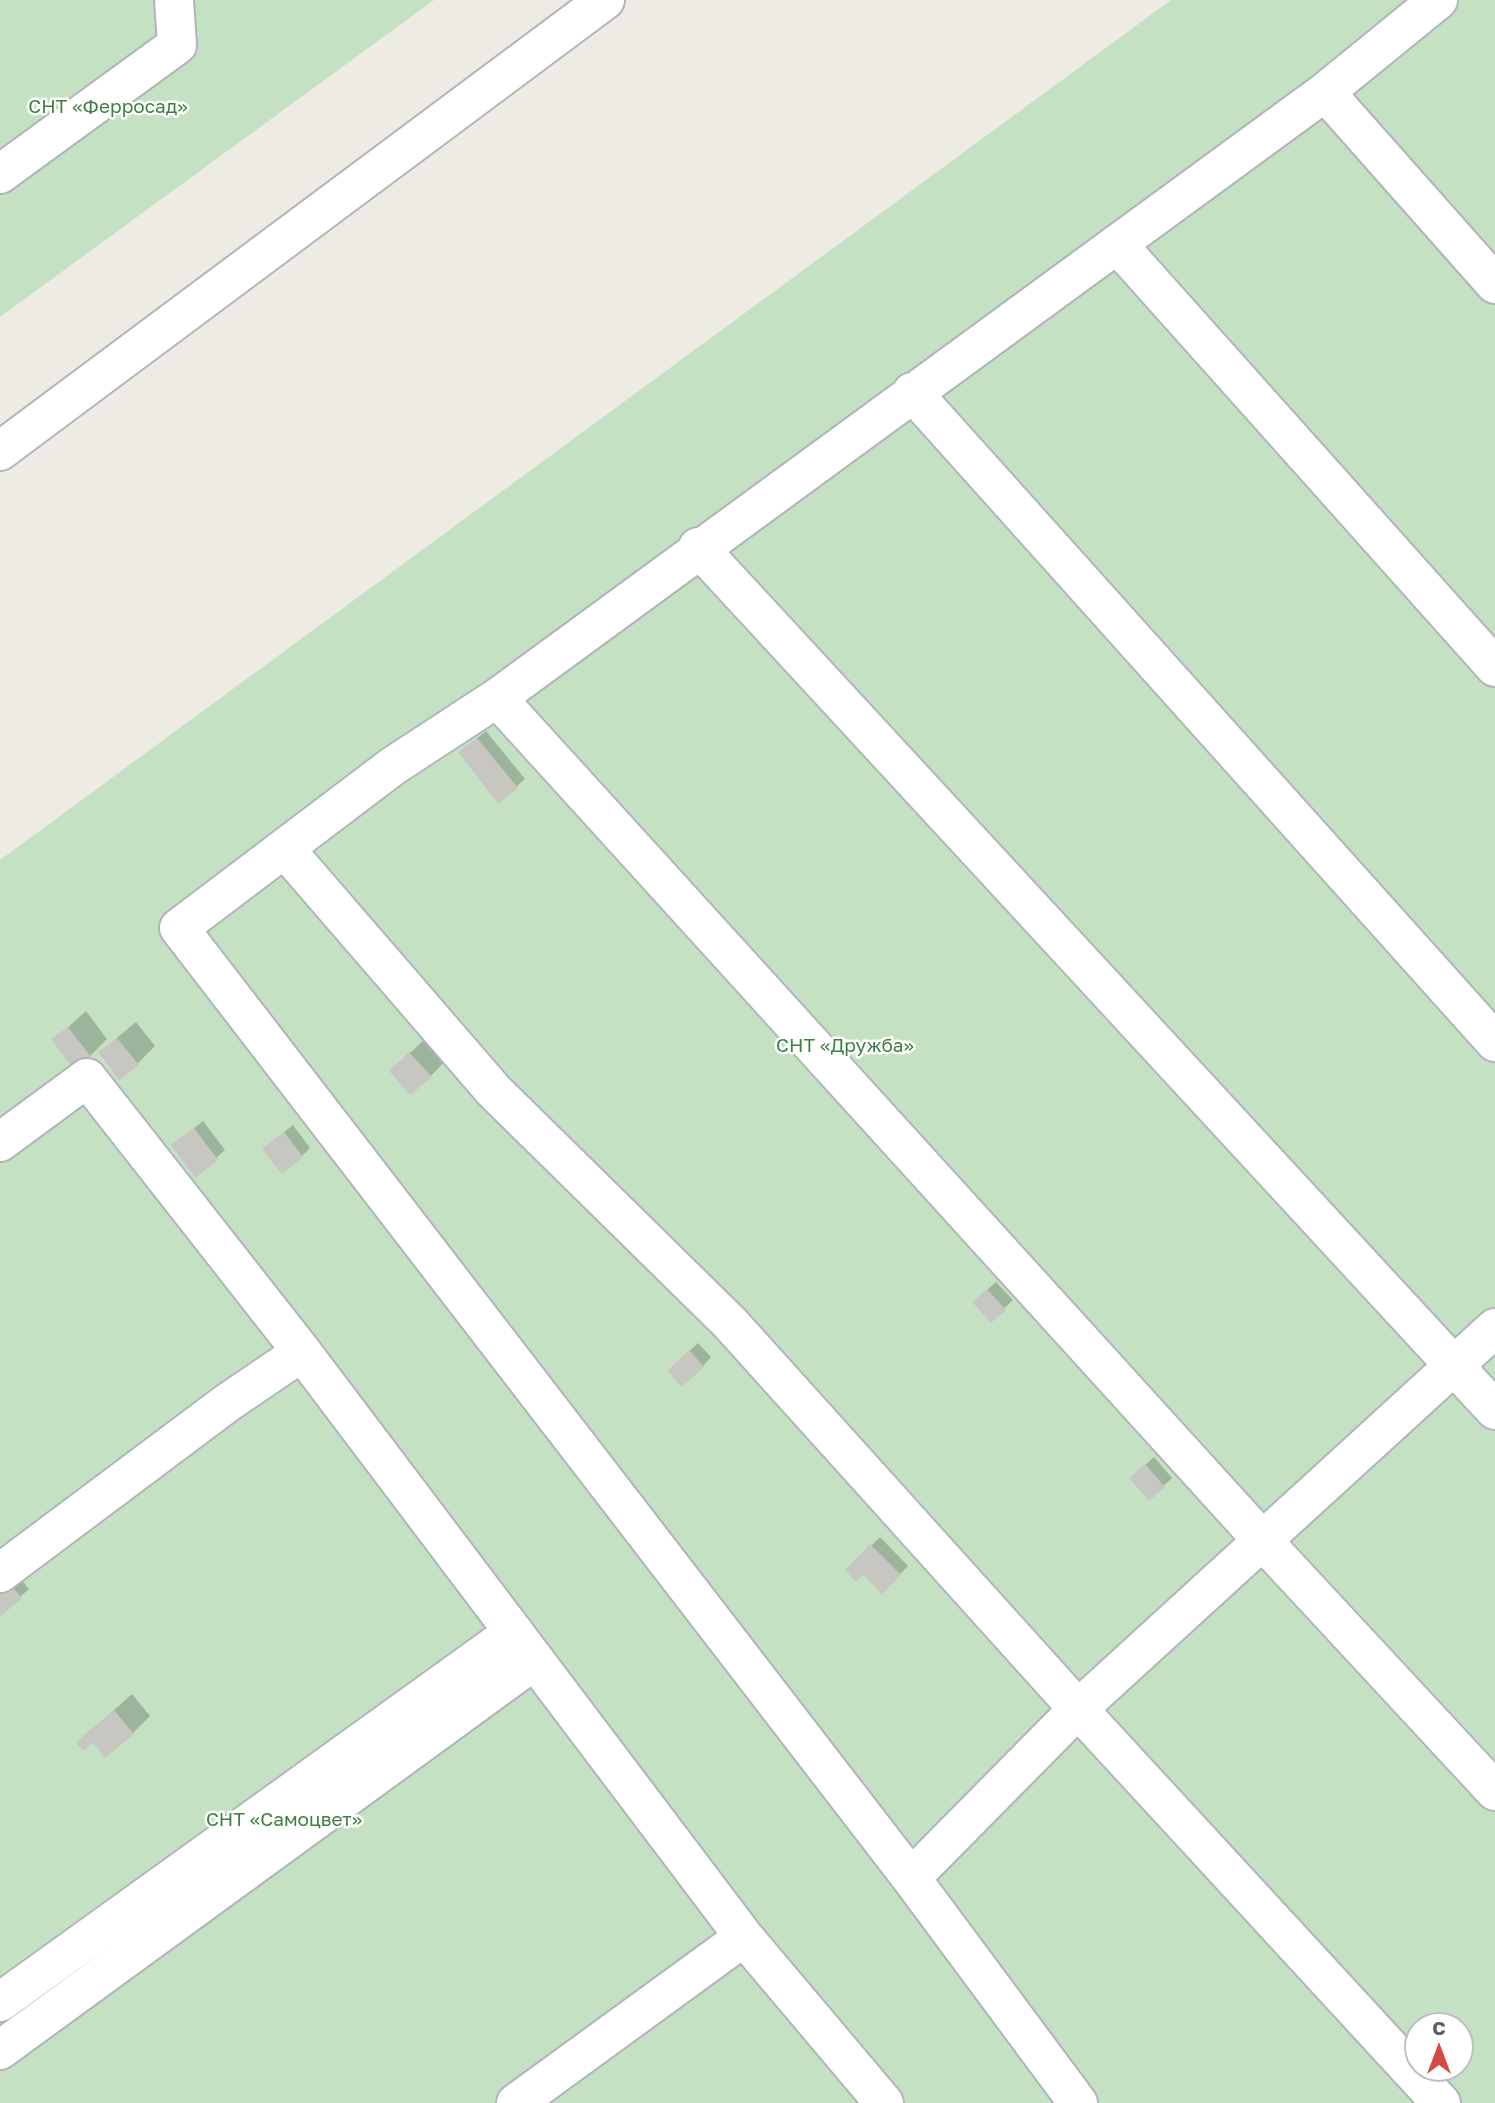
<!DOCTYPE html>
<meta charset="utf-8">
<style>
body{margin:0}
#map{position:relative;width:1495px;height:2103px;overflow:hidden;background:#edebe4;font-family:"Golos Text",sans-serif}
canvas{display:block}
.north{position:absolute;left:1404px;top:2012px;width:70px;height:70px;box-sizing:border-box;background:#fff;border:2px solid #bebfc1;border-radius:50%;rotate:0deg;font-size:19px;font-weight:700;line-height:28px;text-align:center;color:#5c5f63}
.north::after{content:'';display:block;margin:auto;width:24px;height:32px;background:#d64941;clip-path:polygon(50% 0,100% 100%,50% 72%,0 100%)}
</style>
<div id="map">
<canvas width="1495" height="2103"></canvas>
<div class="north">С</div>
</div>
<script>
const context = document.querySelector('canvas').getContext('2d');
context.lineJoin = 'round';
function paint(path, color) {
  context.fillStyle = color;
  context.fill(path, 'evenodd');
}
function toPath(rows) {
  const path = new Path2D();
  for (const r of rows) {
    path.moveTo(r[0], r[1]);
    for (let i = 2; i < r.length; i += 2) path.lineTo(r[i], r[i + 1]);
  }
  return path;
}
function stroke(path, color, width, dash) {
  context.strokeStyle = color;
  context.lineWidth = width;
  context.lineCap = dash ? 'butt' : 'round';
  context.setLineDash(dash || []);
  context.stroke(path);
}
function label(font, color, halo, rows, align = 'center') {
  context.font = font + ' "Golos Text",sans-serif';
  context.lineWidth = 5;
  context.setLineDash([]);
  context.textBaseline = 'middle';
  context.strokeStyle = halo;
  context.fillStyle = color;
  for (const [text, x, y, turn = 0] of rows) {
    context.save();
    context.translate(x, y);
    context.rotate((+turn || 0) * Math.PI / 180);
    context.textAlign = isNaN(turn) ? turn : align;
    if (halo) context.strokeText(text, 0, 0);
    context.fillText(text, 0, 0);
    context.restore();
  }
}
const green = toPath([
 [0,0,434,0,0,317],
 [1171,0,1495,0,1495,2103,0,2103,0,860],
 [1418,2026,1460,2026,1460,2068,1418,2068]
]);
const shadow = toPath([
 [486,731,525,779,516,787,460,752],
 [86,1011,107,1039,90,1056,54,1040],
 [136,1022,155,1046,137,1064,100,1052],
 [428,1036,448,1058,431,1076,409,1054],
 [203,1121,225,1150,196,1176,173,1145],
 [293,1125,310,1148,302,1156,273,1141],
 [996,1282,1013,1300,991,1321,974,1302],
 [698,1343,711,1357,703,1366,677,1363],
 [1154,1457,1172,1478,1149,1499,1140,1470],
 [880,1537,908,1566,882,1592,863,1572,847,1570],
 [10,1566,29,1589,0,1615],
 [132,1694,150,1716,133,1733,78,1742]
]);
const building = toPath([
 [477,738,518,788,498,804,458,752],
 [68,1027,91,1057,74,1070,51,1039],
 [117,1038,139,1065,119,1080,98,1052],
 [409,1052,432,1077,410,1095,389,1071],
 [194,1128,218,1160,195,1178,171,1145],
 [284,1132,303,1157,282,1174,262,1149],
 [987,1289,1006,1310,991,1323,972,1302],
 [689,1350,704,1367,682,1387,667,1371],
 [1145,1464,1165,1487,1149,1501,1129,1478],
 [870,1544,901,1575,882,1594,863,1575,856,1582,845,1570],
 [0,1573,22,1598,0,1617],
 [114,1710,134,1734,105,1758,93,1743,83,1751,76,1742]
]);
const minor = toPath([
 [1325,92,1495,284],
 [0,174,177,45,174,0],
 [1117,244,1495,667],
 [912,392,1495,1042],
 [0,451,605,0],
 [698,547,1495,1410],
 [497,698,1263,1541,1495,1791],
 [285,849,494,1091,730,1323,1078,1709,1441,2103],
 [0,1142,87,1078,302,1352,744,1937,884,2103],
 [0,1573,227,1403,302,1352],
 [911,1878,1078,1709,1495,1328],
 [0,2002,514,1632],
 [0,2050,535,1660],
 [516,2103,744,1937],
 [1078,2103,911,1878,179,928,393,766,497,698,1325,92,1438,0]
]);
const parkNames = [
 ["СНТ «Ферросад»",108,107],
 ["СНТ «Дружба»",845,1046],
 ["СНТ «Самоцвет»",284,1820]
];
paint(green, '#c4e2c3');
paint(shadow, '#0003');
paint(building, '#c8c6c1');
stroke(minor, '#b1b4b8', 42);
stroke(minor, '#fff', 38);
label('19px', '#3e8040', '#fff', parkNames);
</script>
